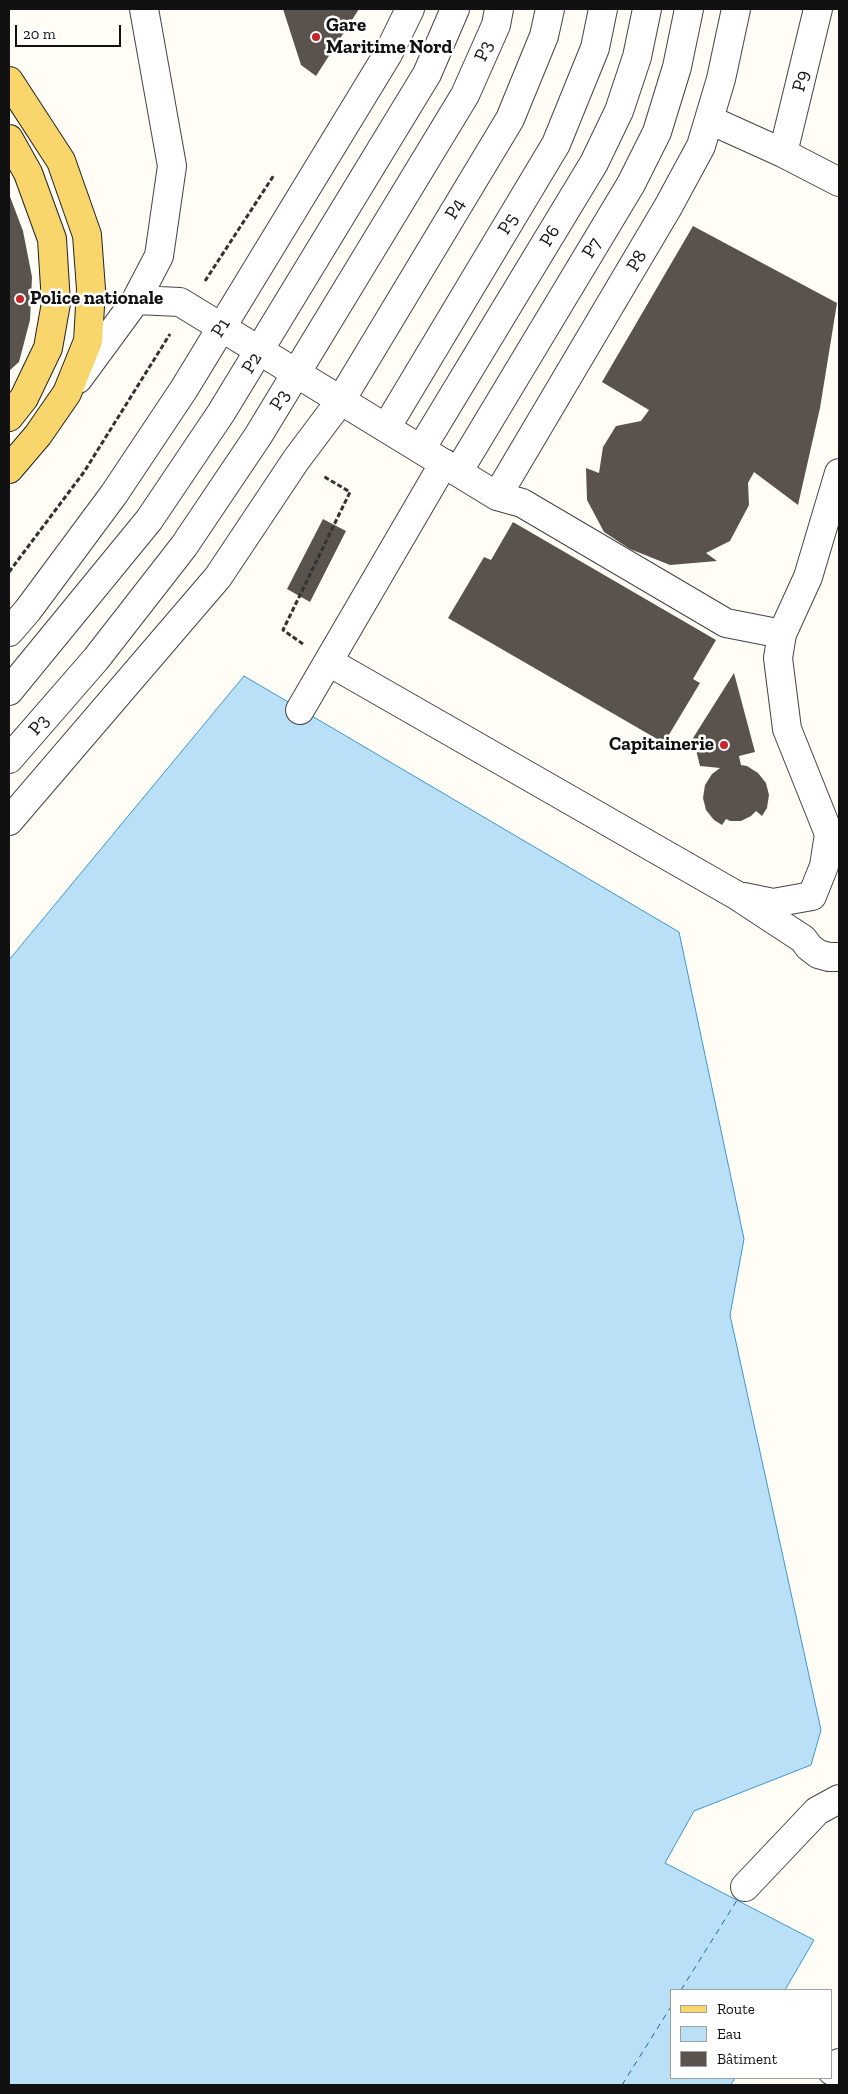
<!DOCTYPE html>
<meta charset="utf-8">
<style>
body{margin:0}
#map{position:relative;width:848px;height:2094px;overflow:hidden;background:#fffdf5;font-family:"Zilla Slab",serif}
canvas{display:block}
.frame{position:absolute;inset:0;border:10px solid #111;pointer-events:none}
.legend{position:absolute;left:670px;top:1989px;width:162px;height:90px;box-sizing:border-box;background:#fff;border:1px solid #a0a0a0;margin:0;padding:6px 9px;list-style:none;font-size:15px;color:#111}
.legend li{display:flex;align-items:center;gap:10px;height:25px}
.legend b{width:25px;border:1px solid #a0a0a0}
.scale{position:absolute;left:15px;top:25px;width:106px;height:22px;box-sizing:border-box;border:2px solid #111;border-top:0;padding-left:6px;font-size:15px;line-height:18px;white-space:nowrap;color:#111;-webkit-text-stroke:4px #fff;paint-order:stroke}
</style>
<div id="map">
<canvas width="848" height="2094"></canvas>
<div class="frame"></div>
<ul class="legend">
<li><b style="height:6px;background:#f9d66b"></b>Route</li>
<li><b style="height:14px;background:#b9e0f7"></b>Eau</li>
<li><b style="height:14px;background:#5a524d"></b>Bâtiment</li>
</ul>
<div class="scale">20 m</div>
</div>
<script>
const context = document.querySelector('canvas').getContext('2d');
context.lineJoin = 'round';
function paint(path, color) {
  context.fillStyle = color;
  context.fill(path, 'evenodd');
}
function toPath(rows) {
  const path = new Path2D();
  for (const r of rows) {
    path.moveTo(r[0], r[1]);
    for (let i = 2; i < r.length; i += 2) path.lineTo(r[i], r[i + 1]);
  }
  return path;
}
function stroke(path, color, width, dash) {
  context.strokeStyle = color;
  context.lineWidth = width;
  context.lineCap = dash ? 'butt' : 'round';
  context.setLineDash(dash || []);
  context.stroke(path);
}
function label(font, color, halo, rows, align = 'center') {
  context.font = font + ' "Zilla Slab",serif';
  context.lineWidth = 5;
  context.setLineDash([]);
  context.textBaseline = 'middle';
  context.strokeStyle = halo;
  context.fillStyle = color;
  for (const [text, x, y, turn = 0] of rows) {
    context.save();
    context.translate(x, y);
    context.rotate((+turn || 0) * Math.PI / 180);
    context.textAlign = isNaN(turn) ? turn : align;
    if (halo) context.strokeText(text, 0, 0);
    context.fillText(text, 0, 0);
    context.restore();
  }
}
const water = toPath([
 [244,676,679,932,744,1239,730,1315,821,1730,811,1765,694,1811,665,1863,814,1940,785,1990,672,1990,672,2078,735,2078,731,2085,9,2085,9,960,244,676]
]);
const ferry = toPath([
 [681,1990,739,1897],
 [622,2085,672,2005]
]);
const building = toPath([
 [283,9,359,9,316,76,301,65],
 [9,194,23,231,32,277,30,320,19,362,9,371],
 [693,226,837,303,820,408,798,505,754,472,748,483,749,505,730,541,706,553,717,561,670,565,630,549,604,532,587,500,586,468,599,473,603,447,616,426,641,421,649,410,602,382],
 [323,519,346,531,310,602,287,589],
 [513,522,716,640,693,679,700,683,664,743,448,618,484,557,491,560],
 [734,673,755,752,739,756,741,765,747,766,758,773,766,783,769,795,767,808,762,816,756,811,751,816,741,821,730,821,726,819,722,825,714,820,706,810,703,798,705,785,712,774,720,768,700,766,693,738]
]);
const path = toPath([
 [205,281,274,175],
 [9,572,84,472,170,334],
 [303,644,283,630,350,492,323,476]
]);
const minor = toPath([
 [710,120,783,153,839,182],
 [783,153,818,9],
 [136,300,180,302,497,496,522,503,726,623,782,634],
 [78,379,136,300,159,256,172,166,144,9],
 [386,428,556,144,595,48,603,9],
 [421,449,594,163,619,111,637,57,647,9],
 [458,472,631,184,657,132,677,67,689,9],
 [839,473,808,577,782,634,778,658,787,729,829,834,839,854],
 [497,496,668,207,701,146,721,79,736,9],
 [9,632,28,610,114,494,184,389,388,54,410,9],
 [329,662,736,895,803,939,809,947,818,954,829,957,839,957],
 [9,691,149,520,221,413,427,74,455,9],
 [300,710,444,463],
 [9,759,96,659,184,546,258,436,465,95,496,25,499,9],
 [9,821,218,577,296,460,341,400,510,119,544,36,550,9],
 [744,897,773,903,812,896,824,866,829,834],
 [745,1887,817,1811,839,1799],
 [832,2071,839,2063]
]);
const major = toPath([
 [9,81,61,161,87,235,91,289,88,341,67,393,38,435,9,469],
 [9,139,28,173,52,239,56,303,48,348,24,398,9,417]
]);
const markers = [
 [316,37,5,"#c4262e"],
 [20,299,5,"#c4262e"],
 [724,745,5,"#c4262e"]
];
const poiNames = [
 ["Gare",326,26],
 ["Maritime Nord",326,48],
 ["Police nationale",30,299],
 ["Capitainerie",714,745,"right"]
];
const streetNames = [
 ["P3",484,51,-67],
 ["P9",801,81,-76],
 ["P4",455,209,-59],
 ["P5",508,224,-59],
 ["P6",550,236,-59],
 ["P7",592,248,-59],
 ["P8",637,261,-59],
 ["P1",221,328,-58],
 ["P2",252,363,-58],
 ["P3",280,400,-58],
 ["P3",39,725,-49]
];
paint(water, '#b9e0f7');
stroke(water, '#3f96cf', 1);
stroke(ferry, '#1768a6', 1, [6, 5]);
paint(building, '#5a524d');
stroke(minor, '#444', 30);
stroke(major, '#222', 30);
stroke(path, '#333', 3, [5, 2.5]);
stroke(minor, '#fff', 28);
stroke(major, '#f9d66b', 28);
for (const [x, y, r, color] of markers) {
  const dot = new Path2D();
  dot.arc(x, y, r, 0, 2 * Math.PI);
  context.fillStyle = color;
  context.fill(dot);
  stroke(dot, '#fff', 2);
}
label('bold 19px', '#111', '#fff', poiNames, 'left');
label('19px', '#111', '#fff', streetNames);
</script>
